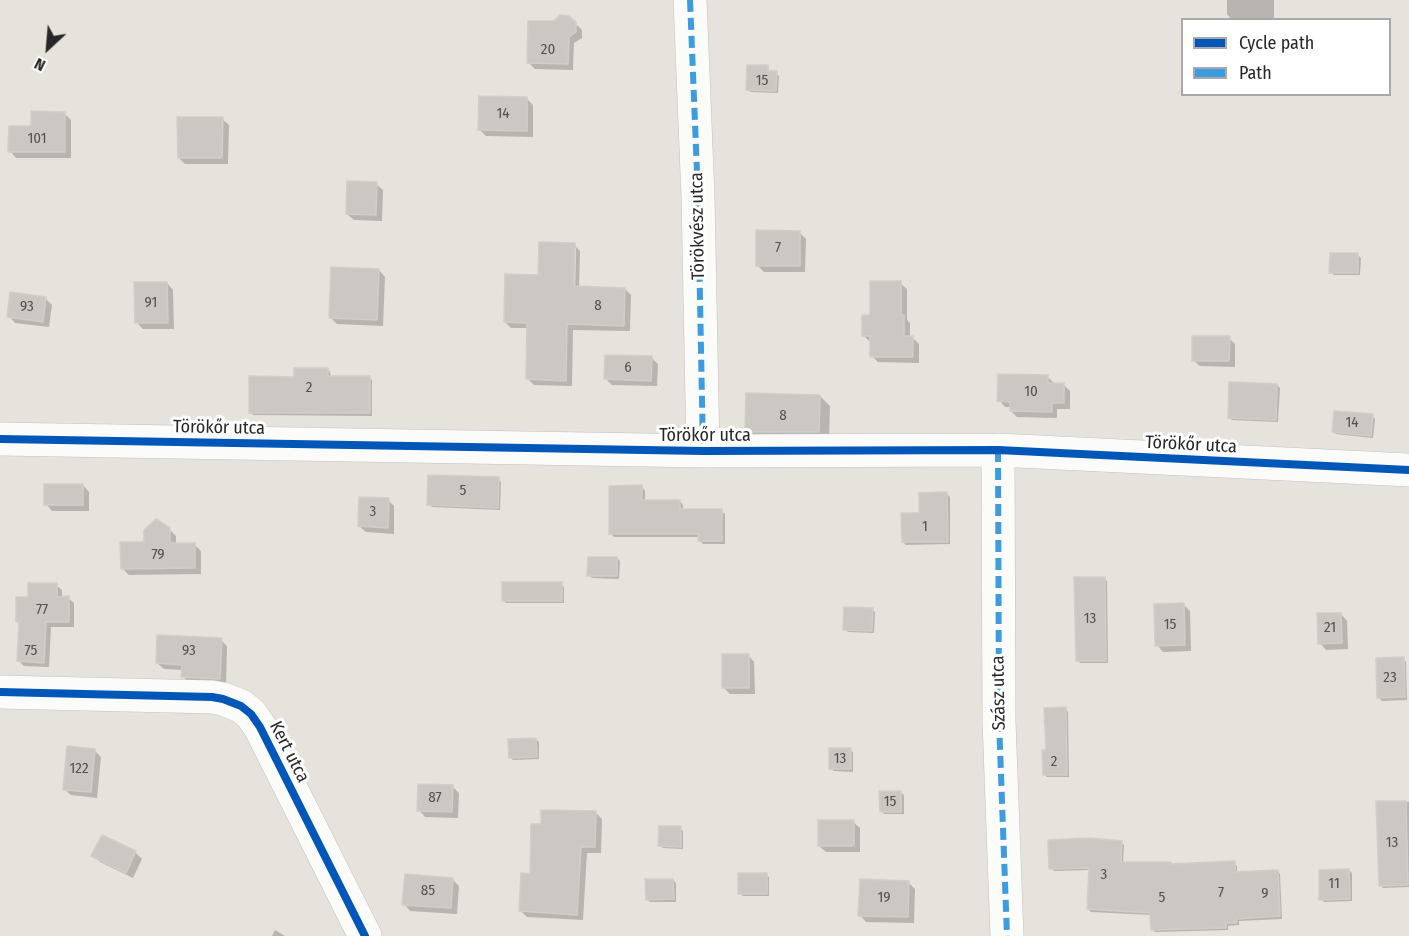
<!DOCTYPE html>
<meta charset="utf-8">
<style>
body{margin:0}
#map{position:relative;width:1409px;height:936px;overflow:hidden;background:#e6e2dc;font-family:"Fira Sans Condensed",sans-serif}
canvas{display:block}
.legend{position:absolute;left:1181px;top:18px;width:210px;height:78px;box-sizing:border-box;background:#fff;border:2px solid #a9a9a9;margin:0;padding:8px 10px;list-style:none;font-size:18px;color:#272727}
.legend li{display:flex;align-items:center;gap:12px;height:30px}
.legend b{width:30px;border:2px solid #a9a9a9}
.north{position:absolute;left:18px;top:18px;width:60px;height:60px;-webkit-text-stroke:4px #fff;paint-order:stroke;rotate:206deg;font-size:16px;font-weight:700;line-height:24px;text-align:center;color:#272727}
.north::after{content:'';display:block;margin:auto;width:21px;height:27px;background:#272727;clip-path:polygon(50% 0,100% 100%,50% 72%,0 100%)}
</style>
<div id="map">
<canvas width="1409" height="936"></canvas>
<ul class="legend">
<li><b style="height:8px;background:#0057b8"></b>Cycle path</li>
<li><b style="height:8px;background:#3d9ce0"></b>Path</li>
</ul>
<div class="north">N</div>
</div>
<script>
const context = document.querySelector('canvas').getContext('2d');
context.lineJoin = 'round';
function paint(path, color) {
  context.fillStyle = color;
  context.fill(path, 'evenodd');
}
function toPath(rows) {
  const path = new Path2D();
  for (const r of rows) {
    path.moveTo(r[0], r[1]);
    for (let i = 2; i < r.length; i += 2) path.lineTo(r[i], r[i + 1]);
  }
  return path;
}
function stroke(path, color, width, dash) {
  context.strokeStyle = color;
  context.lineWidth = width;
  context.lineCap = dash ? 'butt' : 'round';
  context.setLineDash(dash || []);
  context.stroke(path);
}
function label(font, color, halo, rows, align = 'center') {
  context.font = font + ' "Fira Sans Condensed",sans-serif';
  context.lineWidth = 6;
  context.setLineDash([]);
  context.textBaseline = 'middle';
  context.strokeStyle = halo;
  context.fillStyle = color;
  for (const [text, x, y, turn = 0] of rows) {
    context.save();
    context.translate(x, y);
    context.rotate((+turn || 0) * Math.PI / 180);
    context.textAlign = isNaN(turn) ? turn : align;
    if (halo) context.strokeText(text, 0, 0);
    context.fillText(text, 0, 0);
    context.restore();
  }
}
const shadow = toPath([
 [1227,0,1274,0,1274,20,1232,20,1227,14],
 [569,17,582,30,582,38,574,43,573,70,535,69,528,62,555,23],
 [767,67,770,72,776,73,779,76,778,93,751,92,748,90],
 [527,99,533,105,533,137,486,136,479,129],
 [64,113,71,120,71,158,16,158,10,151],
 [222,119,229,125,228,164,185,164,179,158],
 [376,184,383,190,382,221,354,220,347,214],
 [799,232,806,239,805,272,764,272,758,266],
 [574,245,580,251,579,288,625,289,631,295,630,331,573,330,572,386,534,385,528,379,529,328,511,328,505,322,540,276],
 [573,248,576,248,575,294,572,294],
 [1358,255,1361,258,1360,275,1334,275,1331,272],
 [379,270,385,277,383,326,337,324,331,318],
 [167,283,173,290,174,329,143,329,137,323],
 [900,283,907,289,907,320,910,323,910,338,912,337,919,344,919,363,878,362,872,356,870,342,864,336,871,316],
 [45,298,52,305,49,327,15,323,9,316],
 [1229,338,1235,344,1235,367,1200,366,1193,360],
 [651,357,658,364,657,386,612,385,606,379],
 [328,369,330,372,331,377,369,378,372,380,372,416,253,415,250,412,296,378],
 [1048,377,1054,383,1064,385,1070,391,1070,409,1057,409,1057,418,1017,417,1011,411,1011,407,1005,407,999,400],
 [1277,385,1280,388,1278,422,1232,420,1229,417],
 [820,396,830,406,829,441,756,441,747,432],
 [1372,416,1375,419,1373,438,1336,434,1333,432],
 [498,479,501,482,500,510,432,507,429,504],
 [83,485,89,492,89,511,52,511,46,504],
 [642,487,645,491,645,502,680,501,683,505,683,510,721,511,725,514,725,544,703,544,699,540,699,537,614,537,610,533],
 [947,494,950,497,950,544,906,545,903,542,921,514],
 [388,500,394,506,394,534,366,532,359,526],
 [169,529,176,536,176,544,194,544,201,551,201,574,129,575,122,568,145,543],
 [617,558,620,561,619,579,592,578,589,575],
 [1104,578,1107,581,1108,663,1080,663,1077,660],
 [561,584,564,587,564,603,506,603,503,600],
 [56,585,62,590,62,598,68,598,74,603,74,627,51,627,49,667,24,666,19,661,21,625,17,621,30,599],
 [1184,605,1190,611,1191,651,1163,652,1157,645],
 [873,610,875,612,874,633,848,632,845,629],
 [1341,614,1347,621,1348,649,1326,650,1320,643],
 [221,640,227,646,226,685,189,683,183,676,183,670,164,669,157,663],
 [748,655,754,662,755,694,730,694,723,687],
 [1403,659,1406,662,1407,700,1382,701,1379,698],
 [1066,709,1068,712,1069,777,1047,777,1044,774],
 [536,739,539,742,539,759,513,760,510,757],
 [850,750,853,752,853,772,834,771,831,769],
 [95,751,101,757,97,798,71,795,64,789],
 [452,786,459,793,458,818,425,817,419,810],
 [901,793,904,795,904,814,884,814,881,811],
 [1409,802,1409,887,1383,888,1380,885,1378,803],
 [595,812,602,819,601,853,587,853,583,920,527,917,520,910,532,876,542,826],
 [853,822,860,828,860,852,826,852,819,846],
 [680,828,683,831,683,849,663,848,660,845],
 [103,837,136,853,142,859,133,878,100,862,93,856],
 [1121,842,1124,845,1123,864,1170,863,1172,865,1234,863,1237,866,1237,873,1277,871,1280,874,1282,919,1239,921,1239,925,1228,926,1228,930,1155,932,1152,929,1152,915,1091,912,1088,909,1090,870,1054,871,1051,868],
 [1349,870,1352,873,1352,901,1324,902,1321,899],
 [766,875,769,877,769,896,743,896,740,893],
 [452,879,459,886,457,914,410,911,404,904],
 [673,880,676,883,676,902,650,902,647,899],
 [909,883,915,889,914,923,866,922,860,915],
 [275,930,285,936,272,936]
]);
const building = toPath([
 [560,15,569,16,576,22,576,32,569,37,568,64,527,63,528,21,554,21,560,15],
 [747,65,768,65,768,71,777,71,776,91,746,90,747,65],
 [479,96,527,97,527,131,478,130,479,96],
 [31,111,65,112,65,152,8,152,9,126,31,126,31,111],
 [177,117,223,117,222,158,178,158,177,117],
 [347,181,377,182,376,215,346,214,347,181],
 [756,230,800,231,800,266,756,266,756,230],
 [539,242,575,243,574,286,625,288,624,326,567,324,566,381,526,379,527,323,504,322,505,274,538,275,539,242],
 [1330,253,1358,253,1358,273,1329,273,1330,253],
 [331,267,379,269,377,320,329,318,331,267],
 [870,281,901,281,901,315,904,315,904,336,913,336,913,357,870,357,870,336,862,336,862,315,870,315,870,281],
 [134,282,167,282,168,323,135,323,134,282],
 [10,292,46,297,43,322,7,317,10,292],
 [1192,336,1230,336,1229,361,1192,361,1192,336],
 [605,355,652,356,651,381,604,379,605,355],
 [294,368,328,368,328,376,370,376,370,413,249,413,249,376,294,377,294,368],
 [998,374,1048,375,1048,383,1064,383,1064,403,1052,403,1052,412,1010,411,1010,402,997,401,998,374],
 [1229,382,1277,384,1276,420,1228,418,1229,382],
 [746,393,820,395,819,432,745,432,746,393],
 [1334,411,1373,414,1371,436,1332,432,1334,411],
 [428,475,499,477,498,508,427,505,428,475],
 [44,484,83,484,83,505,44,505,44,484],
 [642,485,642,500,680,500,680,509,722,509,722,541,698,541,698,534,609,534,609,486,642,485],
 [947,492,948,542,902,542,901,513,919,513,919,493,947,492],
 [359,497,389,498,388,528,358,526,359,497],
 [156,519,170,528,170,543,195,543,195,568,121,569,120,542,144,542,144,530,156,519],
 [588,557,617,557,617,576,587,576,588,557],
 [1074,577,1105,577,1106,661,1076,661,1074,577],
 [502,582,562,582,562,601,502,601,502,582],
 [28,583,57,583,57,597,69,596,69,622,46,622,44,663,17,661,19,622,16,622,16,597,28,597,28,583],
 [1184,603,1185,645,1155,646,1154,604,1184,603],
 [844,607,873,608,872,631,843,630,844,607],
 [1317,613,1341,613,1342,643,1318,644,1317,613],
 [157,635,222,638,220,679,181,677,182,665,156,663,157,635],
 [722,654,749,654,749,688,722,688,722,654],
 [1404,657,1405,697,1377,698,1376,658,1404,657],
 [1066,707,1067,775,1043,775,1042,750,1046,750,1044,708,1066,707],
 [536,738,537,757,509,758,508,739,536,738],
 [67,746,95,749,91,792,63,790,67,746],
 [829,748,851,748,851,769,829,769,829,748],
 [418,784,453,785,452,812,417,811,418,784],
 [879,791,901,791,901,812,880,812,879,791],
 [1376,801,1406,801,1408,885,1379,886,1376,801],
 [541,810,596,811,595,847,581,847,577,915,519,911,521,873,530,874,531,824,541,824,541,810],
 [818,820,854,820,854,846,818,846,818,820],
 [659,826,681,826,681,847,658,846,659,826],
 [102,835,136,851,126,873,91,856,102,835],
 [1090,838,1122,841,1121,862,1171,862,1171,864,1235,861,1235,872,1278,870,1280,916,1236,919,1237,923,1226,923,1226,928,1151,930,1150,913,1087,909,1089,868,1049,869,1048,840,1090,838],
 [1349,869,1350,899,1319,900,1319,870,1349,869],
 [738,873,767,873,767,894,738,894,738,873],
 [405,874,453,878,451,908,402,905,405,874],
 [645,879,673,879,674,899,646,900,645,879],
 [860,879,909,881,908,917,858,916,860,879]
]);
const minor = toPath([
 [690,0,698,197,703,451],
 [0,439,703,451,998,450,1409,470],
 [998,450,999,721,1007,936],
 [0,692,212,697,223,699,241,706,251,714,260,727,365,936]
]);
const quiet = toPath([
 [690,0,698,197,703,451],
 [998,450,999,721,1007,936]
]);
const cycleway = toPath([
 [0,439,703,451,998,450,1409,470],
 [0,692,212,697,223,699,241,706,251,714,260,727,365,936]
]);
const numberNames = [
 ["20",548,50],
 ["15",762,81],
 ["14",503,114],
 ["101",37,139],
 ["7",778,248],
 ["91",151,303],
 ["8",598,306],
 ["93",27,307],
 ["6",628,368],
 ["2",309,388],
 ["10",1031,392],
 ["8",783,416],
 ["14",1352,423],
 ["5",463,491],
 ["3",373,512],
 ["1",925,527],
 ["79",158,555],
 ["77",42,610],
 ["13",1090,619],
 ["15",1170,625],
 ["21",1330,628],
 ["75",31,651],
 ["93",189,651],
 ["23",1390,678],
 ["13",840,759],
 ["2",1054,762],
 ["122",79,769],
 ["87",435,798],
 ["15",890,802],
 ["13",1392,843],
 ["3",1104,875],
 ["11",1334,884],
 ["85",428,891],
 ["7",1221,893],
 ["9",1265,894],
 ["19",884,898],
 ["5",1162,898]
];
const streetNames = [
 ["Törökvész utca",698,226,-91],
 ["Törökőr utca",219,428,1],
 ["Törökőr utca",705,436],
 ["Törökőr utca",1191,445,3],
 ["Szász utca",999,693,-91],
 ["Kert utca",289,752,63]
];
paint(shadow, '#0003');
paint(building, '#cbc8c3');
stroke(building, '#d1cec8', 1.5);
stroke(minor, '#c3c1c2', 34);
stroke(minor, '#fbfbfa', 33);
stroke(quiet, '#3d9ce0', 6, [12, 6]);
stroke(cycleway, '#0057b8', 8);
label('15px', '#525150', null, numberNames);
label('18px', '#272727', '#fff', streetNames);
</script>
